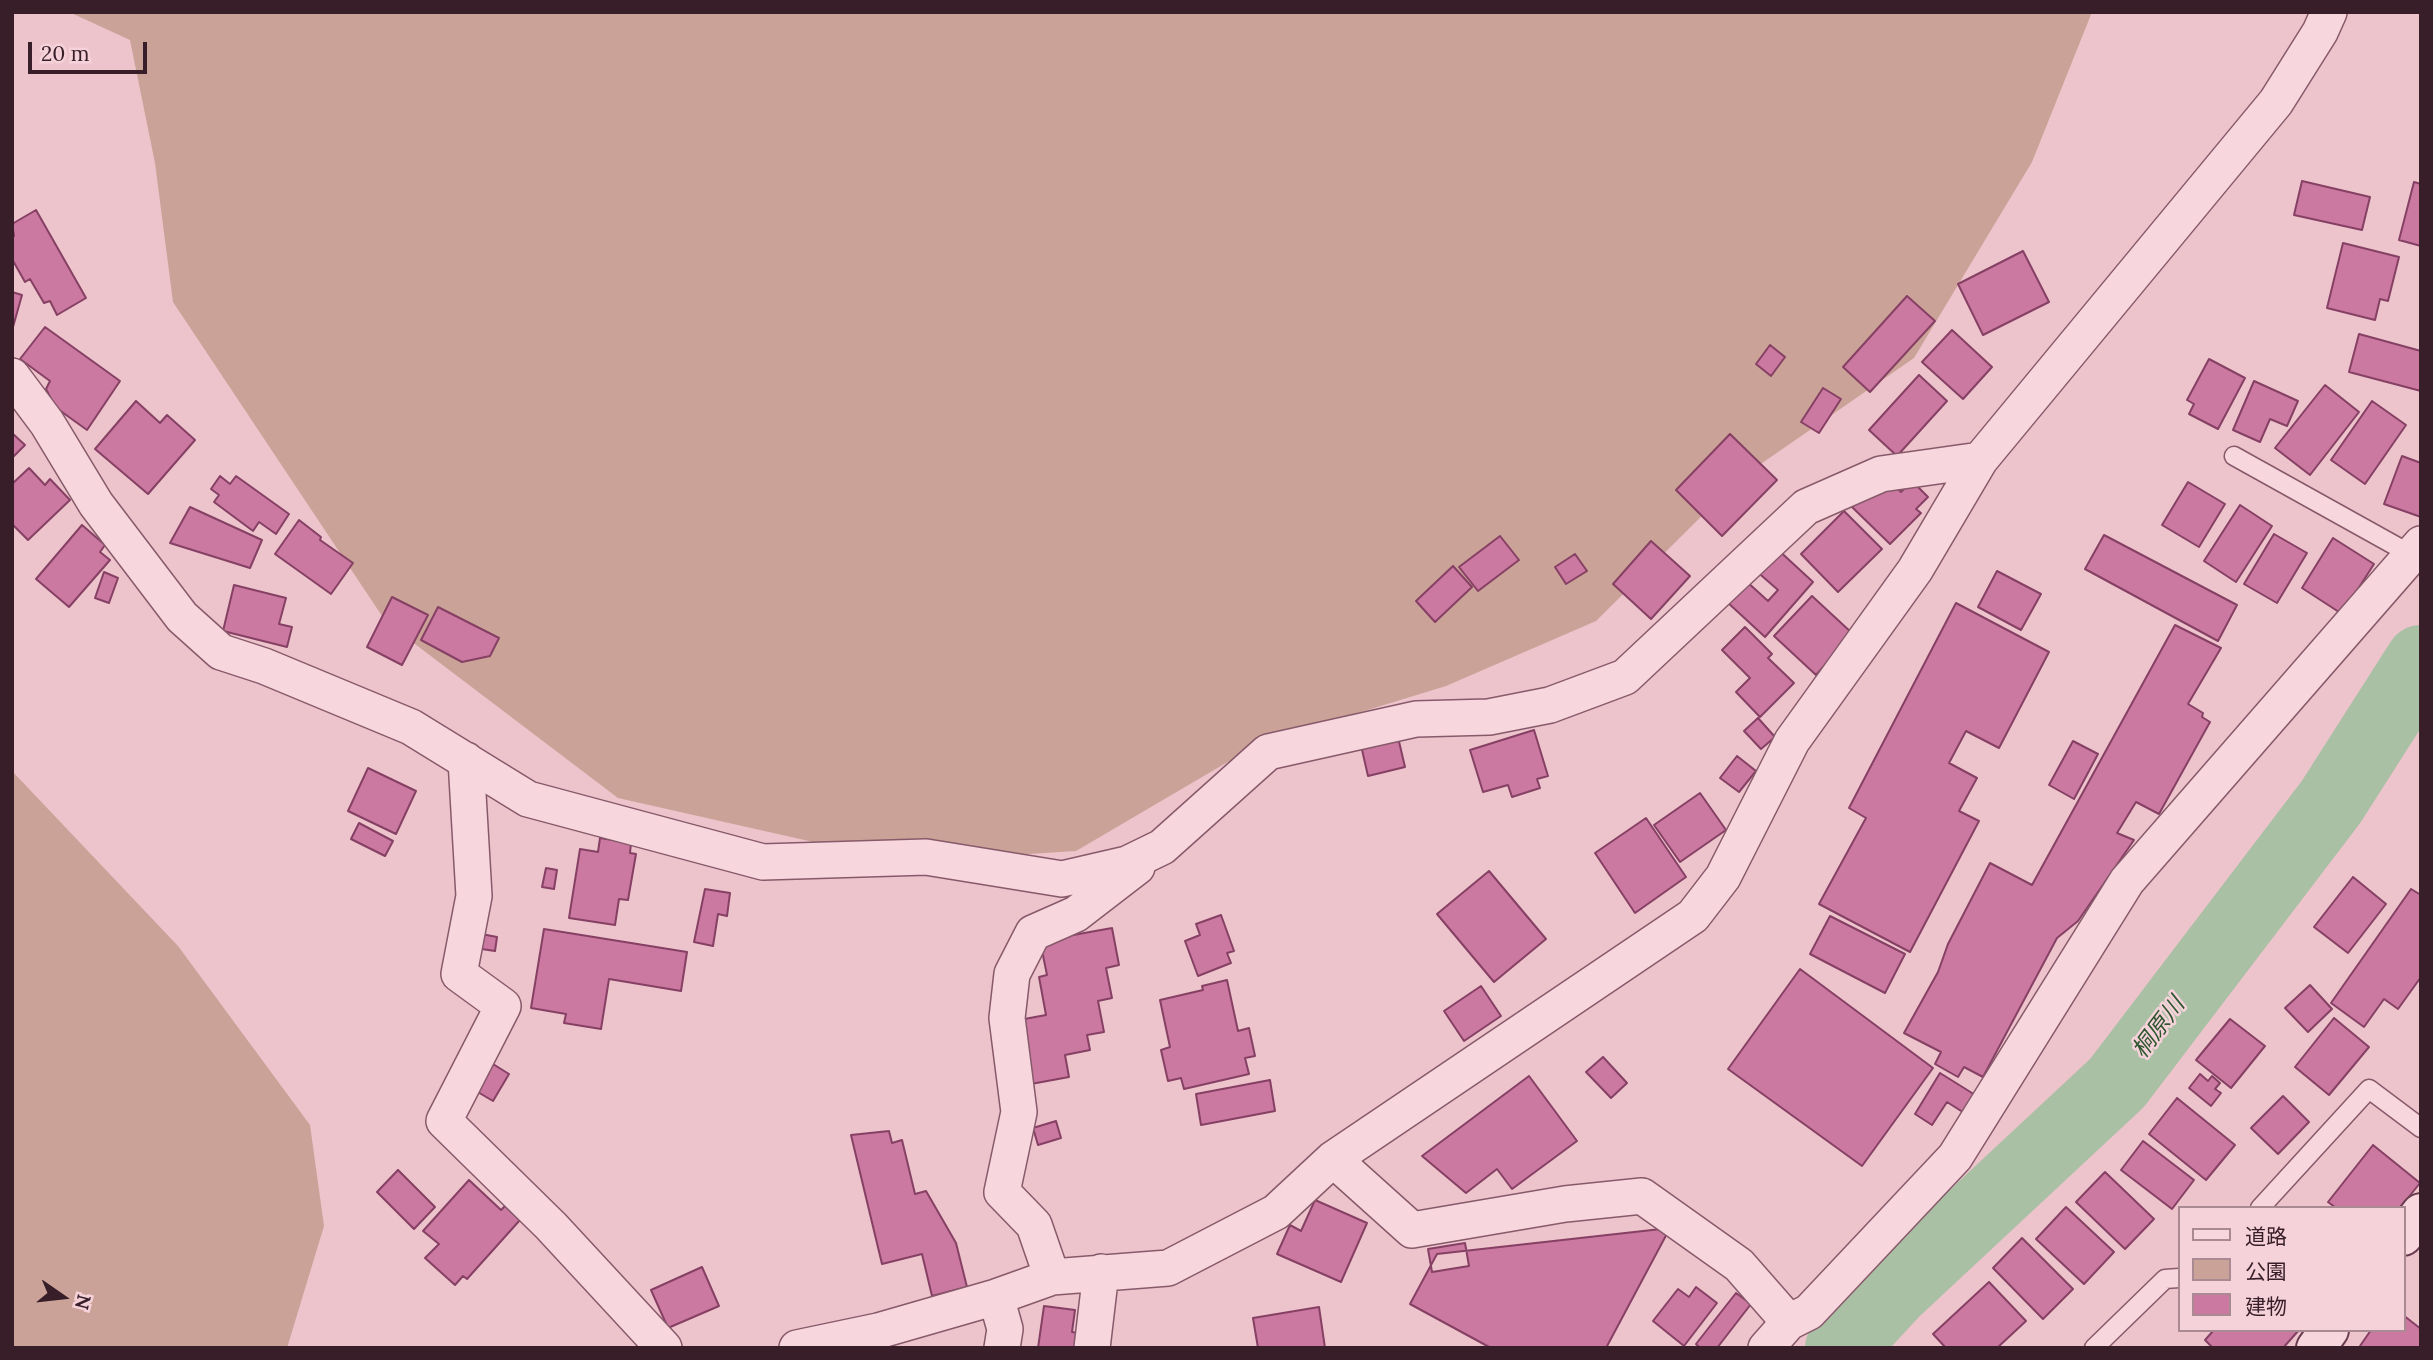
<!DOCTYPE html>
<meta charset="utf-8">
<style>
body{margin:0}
#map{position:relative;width:2433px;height:1360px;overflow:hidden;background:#edc3cc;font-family:Lora,"Noto Sans JP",serif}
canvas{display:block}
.frame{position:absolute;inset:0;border:14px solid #371e29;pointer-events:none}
.legend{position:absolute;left:2178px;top:1206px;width:228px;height:126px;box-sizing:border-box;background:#f5d2d9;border:2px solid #a98a93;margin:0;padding:9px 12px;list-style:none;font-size:21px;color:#371e29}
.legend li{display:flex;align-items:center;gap:14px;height:35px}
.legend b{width:35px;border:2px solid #a98a93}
.north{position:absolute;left:28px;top:1262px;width:70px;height:70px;-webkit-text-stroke:5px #f5d2d9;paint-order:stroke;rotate:104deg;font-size:19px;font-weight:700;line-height:28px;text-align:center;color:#371e29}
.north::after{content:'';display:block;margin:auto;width:24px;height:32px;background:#371e29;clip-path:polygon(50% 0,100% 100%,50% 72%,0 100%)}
.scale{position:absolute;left:28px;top:42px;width:119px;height:32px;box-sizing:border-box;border:4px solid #371e29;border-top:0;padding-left:9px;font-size:21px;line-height:24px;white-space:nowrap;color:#371e29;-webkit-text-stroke:5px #f5d2d9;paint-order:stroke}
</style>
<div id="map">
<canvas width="2433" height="1360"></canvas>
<div class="frame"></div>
<ul class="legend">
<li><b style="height:9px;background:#f8d6dd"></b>道路</li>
<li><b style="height:19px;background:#cba297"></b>公園</li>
<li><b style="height:19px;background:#cb79a1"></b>建物</li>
</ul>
<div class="north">N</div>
<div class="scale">20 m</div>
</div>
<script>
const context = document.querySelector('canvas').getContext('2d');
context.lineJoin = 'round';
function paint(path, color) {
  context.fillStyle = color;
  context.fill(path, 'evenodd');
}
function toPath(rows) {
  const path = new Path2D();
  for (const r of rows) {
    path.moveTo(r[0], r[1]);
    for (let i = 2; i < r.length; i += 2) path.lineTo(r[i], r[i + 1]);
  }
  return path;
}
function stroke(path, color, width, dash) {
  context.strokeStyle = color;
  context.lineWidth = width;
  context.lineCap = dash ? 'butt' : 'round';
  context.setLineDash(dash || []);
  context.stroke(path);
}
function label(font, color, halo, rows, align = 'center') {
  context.font = font + ' Lora,"Noto Sans JP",serif';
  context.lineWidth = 5;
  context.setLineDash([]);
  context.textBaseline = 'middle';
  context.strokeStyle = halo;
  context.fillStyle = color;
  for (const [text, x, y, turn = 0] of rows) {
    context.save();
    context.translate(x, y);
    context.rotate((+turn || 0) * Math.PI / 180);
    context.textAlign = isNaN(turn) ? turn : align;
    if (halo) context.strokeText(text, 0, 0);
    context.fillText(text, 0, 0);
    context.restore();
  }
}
const green = toPath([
 [69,12,2092,12,2032,162,1914,358,1739,479,1596,621,1446,686,1260,743,1076,851,902,862,618,798,386,622,173,302,155,163,130,40],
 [12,771,178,946,310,1125,324,1226,287,1348,12,1348]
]);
const river = toPath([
 [1841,1348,1894,1291,2117,1083,2331,802,2421,661]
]);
const building = toPath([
 [2302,181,2370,197,2362,230,2294,215,2302,181],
 [2414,182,2421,184,2421,246,2399,240,2414,182],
 [36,210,86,298,57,315,50,301,44,303,30,279,25,282,12,259,12,237,14,236,12,224,36,210],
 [2343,243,2399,257,2388,301,2380,299,2375,320,2327,308,2343,243],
 [2023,251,2049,302,1983,335,1958,284,2023,251],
 [12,292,22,295,13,327,12,326,12,292],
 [1907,296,1935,321,1870,392,1843,367,1907,296],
 [45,327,120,381,87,430,55,407,46,389,50,381,20,359,45,327],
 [1952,330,1992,367,1963,399,1922,362,1952,330],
 [2359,334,2421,351,2421,391,2349,372,2359,334],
 [1770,345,1785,357,1771,376,1756,364,1770,345],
 [2209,359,2245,378,2218,429,2189,414,2194,404,2187,400,2209,359],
 [1919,375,1947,401,1897,456,1869,430,1919,375],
 [2254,381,2298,401,2287,426,2270,419,2260,442,2233,430,2254,381],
 [2325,385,2359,412,2310,475,2275,448,2325,385],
 [1823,388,1841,399,1819,433,1801,422,1823,388],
 [136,401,160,423,167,415,195,440,148,494,95,449,136,401],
 [2372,401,2406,425,2365,484,2331,460,2372,401],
 [12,433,25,445,12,458,12,433],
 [1730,434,1777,480,1722,536,1676,490,1730,434],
 [2402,456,2421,463,2421,517,2384,504,2402,456],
 [29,468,45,485,50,479,70,500,28,540,12,524,12,484,29,468],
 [220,476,230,484,236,476,289,514,276,534,259,522,253,531,214,502,219,495,211,489,220,476],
 [1912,481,1928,497,1916,509,1921,513,1890,544,1852,507,1871,487,1880,486,1885,491,1893,484,1901,492,1912,481],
 [2188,482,2225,504,2199,547,2162,525,2188,482],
 [2240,505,2272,526,2236,582,2204,561,2240,505],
 [190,507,262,540,250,568,170,543,190,507],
 [1844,511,1882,549,1838,592,1801,554,1844,511],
 [299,520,321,537,320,540,353,563,331,594,275,554,299,520],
 [82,525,105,545,100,552,110,560,69,607,36,579,82,525],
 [2274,534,2307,553,2277,603,2244,584,2274,534],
 [2104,535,2237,605,2218,641,2085,569,2104,535],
 [1500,536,1519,560,1478,591,1459,567,1500,536],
 [2333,538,2374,564,2342,614,2302,588,2333,538],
 [1651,541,1690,576,1651,619,1613,584,1651,541],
 [1775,547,1813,582,1765,637,1726,601,1745,580,1768,601,1778,590,1754,569,1775,547],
 [1575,554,1587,571,1566,584,1555,567,1575,554],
 [1453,566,1472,587,1435,622,1416,601,1453,566],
 [1997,571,2041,594,2021,630,1978,607,1997,571],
 [104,572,118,578,109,603,95,598,104,572],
 [234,585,286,598,279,624,292,627,287,647,223,631,234,585],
 [1812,596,1853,634,1816,675,1774,636,1812,596],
 [392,597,428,615,402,665,367,647,392,597],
 [1956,603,2049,652,1999,748,1966,731,1949,763,1977,778,1959,811,1979,821,1910,952,1819,904,1866,818,1849,808,1956,603],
 [438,607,499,638,490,656,462,662,421,640,438,607],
 [2175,625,2221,648,2188,704,2203,713,2202,717,2210,722,2159,814,2136,802,2117,833,2134,840,2078,921,2057,938,1983,1077,1964,1067,1958,1077,1935,1064,1941,1052,1904,1033,1938,972,1948,944,1990,863,2032,885,2175,625],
 [1745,627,1772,654,1768,658,1794,683,1760,717,1736,692,1750,678,1722,650,1745,627],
 [1758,718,1775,737,1761,749,1744,731,1758,718],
 [1534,730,1548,776,1537,779,1540,788,1512,797,1508,785,1483,792,1470,750,1534,730],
 [1397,733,1405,767,1368,776,1360,741,1397,733],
 [2073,741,2098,754,2074,799,2049,785,2073,741],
 [1737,756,1756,771,1739,792,1720,778,1737,756],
 [368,768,416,791,396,834,348,811,368,768],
 [1700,793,1726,830,1680,862,1654,825,1700,793],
 [1646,818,1686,877,1635,913,1595,853,1646,818],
 [359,823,393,841,385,856,351,839,359,823],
 [600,838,631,843,630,853,636,854,628,900,619,899,615,925,569,918,580,849,598,852,600,838],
 [546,868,557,870,554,889,542,887,546,868],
 [1489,871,1546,939,1494,982,1437,914,1489,871],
 [2353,877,2386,904,2348,953,2314,927,2353,877],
 [705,889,730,893,727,916,718,914,713,946,694,942,705,889],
 [2411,889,2421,895,2421,977,2398,1009,2384,999,2364,1027,2331,1003,2411,889],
 [1221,915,1234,951,1227,953,1231,963,1198,976,1185,941,1200,935,1196,924,1221,915],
 [1830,916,1905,954,1885,993,1810,954,1830,916],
 [1112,928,1119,965,1106,968,1112,998,1098,1001,1104,1032,1087,1035,1090,1050,1065,1055,1069,1077,1031,1084,1019,1020,1046,1015,1039,977,1047,975,1040,941,1112,928],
 [544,929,687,952,681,991,609,979,601,1029,564,1023,566,1014,531,1008,544,929],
 [471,932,497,937,495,951,468,947,471,932],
 [1800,969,1933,1068,1862,1166,1728,1069,1800,969],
 [1227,980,1238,1031,1249,1028,1255,1056,1245,1058,1249,1074,1184,1089,1181,1078,1168,1081,1161,1050,1170,1047,1160,1000,1203,990,1202,986,1227,980],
 [2310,985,2332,1009,2308,1032,2285,1008,2310,985],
 [1481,986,1501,1016,1464,1041,1444,1011,1481,986],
 [2334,1018,2369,1047,2329,1095,2295,1067,2334,1018],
 [2230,1019,2265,1046,2231,1088,2196,1060,2230,1019],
 [1603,1057,1627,1083,1611,1098,1586,1072,1603,1057],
 [493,1064,509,1074,493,1101,476,1091,493,1064],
 [1940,1073,1980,1098,1969,1116,1947,1102,1932,1125,1915,1114,1940,1073],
 [2200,1074,2208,1081,2212,1076,2220,1083,2215,1089,2221,1093,2211,1106,2189,1088,2200,1074],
 [1529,1076,1577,1141,1512,1189,1497,1169,1466,1193,1422,1156,1529,1076],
 [1270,1080,1275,1111,1201,1125,1196,1094,1270,1080],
 [2283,1096,2309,1122,2278,1154,2251,1128,2283,1096],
 [2177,1098,2235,1145,2206,1180,2149,1134,2177,1098],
 [1056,1121,1061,1138,1038,1145,1033,1128,1056,1121],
 [889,1131,892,1143,902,1140,915,1194,926,1191,956,1243,967,1287,932,1296,922,1254,882,1264,851,1135,889,1131],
 [2143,1141,2194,1180,2172,1209,2121,1170,2143,1141],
 [2373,1145,2420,1183,2400,1208,2336,1208,2328,1202,2373,1145],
 [398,1170,435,1207,414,1229,377,1192,398,1170],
 [2105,1172,2154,1219,2125,1249,2076,1202,2105,1172],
 [469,1180,501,1210,505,1206,520,1220,467,1279,463,1276,455,1285,425,1258,439,1244,423,1231,469,1180],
 [1315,1200,1367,1223,1341,1282,1277,1254,1290,1225,1301,1231,1315,1200],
 [2066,1207,2114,1252,2084,1284,2036,1239,2066,1207],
 [1670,1228,1606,1348,1491,1348,1410,1304,1437,1254,1670,1228],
 [2022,1238,2073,1289,2043,1319,1993,1268,2022,1238],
 [1465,1243,1469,1266,1432,1272,1428,1249,1465,1243],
 [702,1267,719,1306,668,1328,651,1290,702,1267],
 [1989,1282,2026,1321,1997,1348,1946,1348,1933,1334,1989,1282],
 [1696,1287,1717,1303,1684,1346,1653,1321,1678,1289,1689,1297,1696,1287],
 [1736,1293,1751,1304,1717,1348,1700,1348,1696,1344,1736,1293],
 [1044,1306,1075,1310,1072,1332,1078,1333,1076,1348,1038,1348,1044,1306],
 [1319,1307,1325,1348,1258,1348,1253,1318,1319,1307],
 [2403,1315,2421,1329,2421,1348,2363,1348,2360,1346,2371,1330,2403,1330,2403,1315],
 [2214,1330,2299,1330,2283,1348,2213,1348,2205,1340,2214,1330]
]);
const lane = toPath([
 [2234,456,2412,555],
 [2260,1208,2369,1089,2421,1128],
 [2094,1348,2165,1279,2179,1278]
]);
const street = toPath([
 [12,376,47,423,96,504,182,617,221,652,264,666,411,727,528,799,763,862,926,857,1062,879,1127,864,1162,847,1268,752,1416,719,1489,717,1550,705,1625,677,1806,507,1881,474,1980,460],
 [466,760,474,896,459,974,503,1006,444,1121,551,1226,664,1348],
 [1333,1159,1412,1230,1565,1204,1642,1196,1739,1265,1789,1322],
 [1052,1277,1034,1225,1002,1192,1019,1112,1007,1018,1012,974,1033,933,1076,914,1137,867],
 [996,1297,1005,1329,1002,1348],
 [797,1348,878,1331,996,1297,1052,1277,1168,1268,1276,1212,1333,1159,1693,916,1723,877,1792,741,1915,570,1980,460,2276,102,2320,32,2329,12],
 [1092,1348,1101,1272],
 [1766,1348,1789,1322,1809,1312,1955,1157,2127,881,2421,544]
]);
const secondary = toPath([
 [2403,1236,2421,1213],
 [2316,1348,2329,1330]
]);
const waterNames = [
 ["桐原川",2159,1028,-53]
];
paint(green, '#cba297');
stroke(river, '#aac0a5', 72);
paint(building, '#cb79a1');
stroke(building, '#864064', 2);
stroke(lane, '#875a6b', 21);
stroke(street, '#875a6b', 38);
stroke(secondary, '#693d4f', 42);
stroke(lane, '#f8d6dd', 18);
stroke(street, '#f8d6dd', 35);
stroke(secondary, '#f8d6dd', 38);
label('italic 23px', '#2d562f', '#f5d2d9', waterNames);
</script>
